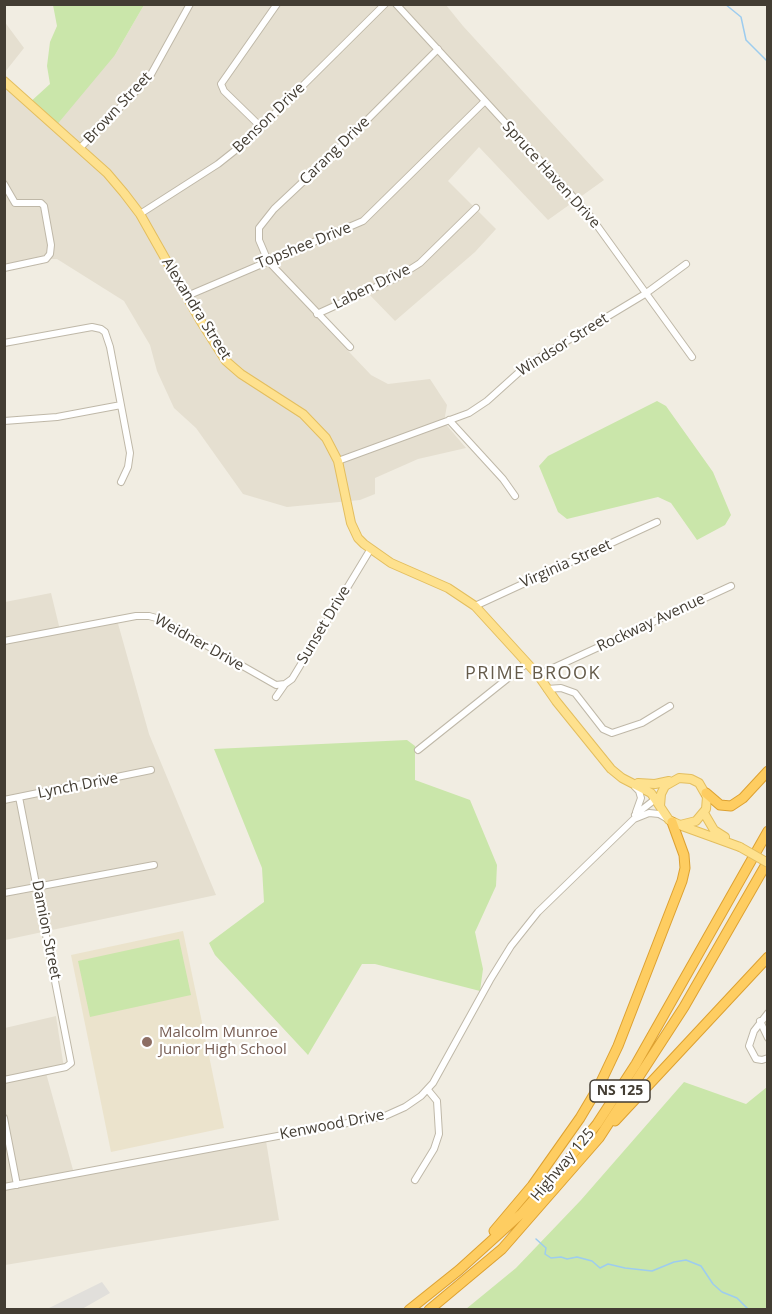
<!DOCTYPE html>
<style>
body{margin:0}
#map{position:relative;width:772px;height:1314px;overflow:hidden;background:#f1ede2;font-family:"Open Sans",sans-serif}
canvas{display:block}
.frame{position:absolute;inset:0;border:6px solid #433d33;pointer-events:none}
</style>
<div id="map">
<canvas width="772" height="1314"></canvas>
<div class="frame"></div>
</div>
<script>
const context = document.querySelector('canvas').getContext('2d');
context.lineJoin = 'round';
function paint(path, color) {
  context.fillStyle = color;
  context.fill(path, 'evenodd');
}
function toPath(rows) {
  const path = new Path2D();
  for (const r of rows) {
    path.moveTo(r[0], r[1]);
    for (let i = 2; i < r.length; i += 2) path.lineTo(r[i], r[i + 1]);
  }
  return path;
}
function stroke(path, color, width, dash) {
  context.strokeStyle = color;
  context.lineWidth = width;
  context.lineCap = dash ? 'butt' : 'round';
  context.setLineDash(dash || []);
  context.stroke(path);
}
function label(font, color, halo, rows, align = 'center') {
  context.font = font + ' "Open Sans",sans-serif';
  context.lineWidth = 4.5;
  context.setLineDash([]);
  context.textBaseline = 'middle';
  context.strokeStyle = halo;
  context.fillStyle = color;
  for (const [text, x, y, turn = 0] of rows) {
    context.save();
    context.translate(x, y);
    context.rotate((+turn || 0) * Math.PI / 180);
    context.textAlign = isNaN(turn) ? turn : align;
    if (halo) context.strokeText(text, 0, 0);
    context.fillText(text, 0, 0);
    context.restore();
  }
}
const residential = toPath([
 [144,5,446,5,463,26,604,180,548,220,479,147,448,181,496,229,475,252,395,321,366,291,314,315,371,375,388,384,430,379,447,405,444,422,466,448,418,459,375,478,375,494,360,500,287,507,243,494,196,428,174,408,157,371,150,345,124,301,57,259,45,259,5,266,4,83,28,104,115,55],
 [4,21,24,48,5,72,4,72],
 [51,593,60,630,117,620,149,734,216,895,5,940,5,602],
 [56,1016,64,1068,46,1073,75,1177,266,1141,279,1220,5,1265,5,1028]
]);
const education = toPath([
 [183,931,224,1128,111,1152,71,955]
]);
const green = toPath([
 [53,5,144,5,115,55,55,127,28,104,50,84,47,66,50,42,57,26],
 [657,401,666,406,713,472,731,515,725,525,697,540,671,503,658,497,567,519,558,512,539,466,548,456],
 [407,740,415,746,415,780,470,800,497,865,496,886,475,932,483,969,480,991,375,964,362,964,308,1055,215,955,209,943,264,902,262,868,214,749],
 [179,939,191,995,90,1017,78,961],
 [684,1082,746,1104,767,1087,767,1309,466,1309,516,1268,581,1200]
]);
const parking = toPath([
 [102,1282,110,1293,82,1309,47,1309]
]);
const stream = toPath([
 [725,4,741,17,746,40,768,62],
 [536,1239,546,1248,545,1254,551,1258,561,1257,567,1259,577,1257,592,1261,600,1268,608,1264,625,1268,652,1271,674,1262,686,1260,701,1266,713,1284,722,1292,737,1298,749,1310]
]);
const minor = toPath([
 [396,4,588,213,692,357],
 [261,127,224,91,221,84,277,4],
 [80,148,149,78,190,4],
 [4,184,15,203,41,203,44,206,51,245,50,254,46,259,4,268],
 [140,214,218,164,247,141,385,4],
 [187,296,363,221,485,101],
 [317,314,398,277,420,263,476,208],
 [4,343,92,327,101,329,105,332,110,347,130,453,128,467,121,482],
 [350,347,268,261,259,240,259,228,274,209,340,147,438,49],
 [449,420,503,479,515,496],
 [4,421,57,417,121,405],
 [338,461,469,413,487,401,527,365,645,294,686,264],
 [475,606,657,522],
 [4,641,136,616,149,616,160,619,276,685,285,684],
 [538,675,731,586],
 [547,689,561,688,575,693,603,729,612,733,642,723,670,706],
 [276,697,285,684,292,679,370,550],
 [418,750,527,663],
 [635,787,639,791,641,798,636,812],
 [4,800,151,770],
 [635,815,658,797],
 [4,893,154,865],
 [768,1013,754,1031,749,1046,756,1059,762,1060,768,1058],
 [760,1021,768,1038],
 [4,1080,66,1067,71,1063,19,797],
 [4,1118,17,1185],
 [415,1180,434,1149,439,1134,437,1101,428,1090],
 [4,1187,385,1116,405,1107,421,1096,433,1083,490,980,511,946,538,912,634,819,649,813,659,814,666,818]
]);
const major = toPath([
 [4,81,107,173,124,193,140,214,200,320,226,361,241,374,303,414,326,438,338,461,351,523,358,538,364,544,391,563,448,588,475,606,538,675,556,701,611,769,622,778,651,793,669,820,680,825,696,821,706,809,707,797,699,783,691,779,679,778,665,786,661,794,660,806],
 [638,783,655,784,669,781],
 [704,813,714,830,725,837],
 [682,826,740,847]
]);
const highway = toPath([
 [706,793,720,805,731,806,743,798,768,771],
 [615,1121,768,957],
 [494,1231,532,1186,580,1118,599,1086,618,1046,682,881,685,868,684,855,672,822],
 [409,1310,459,1270,522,1213,563,1166,597,1124,636,1064,768,831],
 [429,1310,502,1249,599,1138,684,1007,768,861]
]);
const majorBridge = toPath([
 [740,847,768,863]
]);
const markers = [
 [147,1042,6,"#8d6e63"]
];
const shields = [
 [620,1091,60]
];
const shieldNames = [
 ["NS 125",620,1091]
];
const streetNames = [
 ["Brown Street",118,108,-47],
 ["Benson Drive",269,118,-44],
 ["Carang Drive",335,151,-44],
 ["Spruce Haven Drive",551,175,48],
 ["Topshee Drive",304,246,-22],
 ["Laben Drive",372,287,-26],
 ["Alexandra Street",196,309,58],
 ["Windsor Street",563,345,-32],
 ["Virginia Street",566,564,-24],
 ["Rockway Avenue",651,623,-25],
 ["Sunset Drive",324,625,-59],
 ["Weidner Drive",199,643,29],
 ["Lynch Drive",78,786,-11],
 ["Damion Street",46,930,79],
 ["Kenwood Drive",332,1125,-11],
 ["Highway 125",563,1165,-50]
];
const educationNames = [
 ["Malcolm Munroe",159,1033],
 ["Junior High School",159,1050]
];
const quarterNames = [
 ["PRIME BROOK",533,674]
];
paint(residential, '#e5dfd0');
paint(education, '#ebe3cc');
paint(green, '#cae6aa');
paint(parking, '#e1dfdb');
stroke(stream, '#9dccef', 1.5);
stroke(minor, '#bfb8a8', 8);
stroke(major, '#e3be5f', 10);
stroke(highway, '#dda131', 11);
stroke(minor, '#fff', 6);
stroke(major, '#fee18e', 8);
stroke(highway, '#fecd61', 9);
stroke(majorBridge, '#e3be5f', 10, []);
stroke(majorBridge, '#fee18e', 8);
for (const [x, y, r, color] of markers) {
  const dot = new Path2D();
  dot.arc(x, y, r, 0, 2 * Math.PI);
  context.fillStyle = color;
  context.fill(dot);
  stroke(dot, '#fff', 2);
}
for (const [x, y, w] of shields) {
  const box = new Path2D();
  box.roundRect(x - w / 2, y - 11, w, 22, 4.5);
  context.fillStyle = '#fff';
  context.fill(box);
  stroke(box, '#433d33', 1.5);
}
label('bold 14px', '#433d33', null, shieldNames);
label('15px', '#433d33', '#fff', streetNames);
label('15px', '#785e54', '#fff', educationNames, 'left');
context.letterSpacing = '1.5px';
label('18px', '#655b4a', '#fff', quarterNames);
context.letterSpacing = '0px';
</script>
